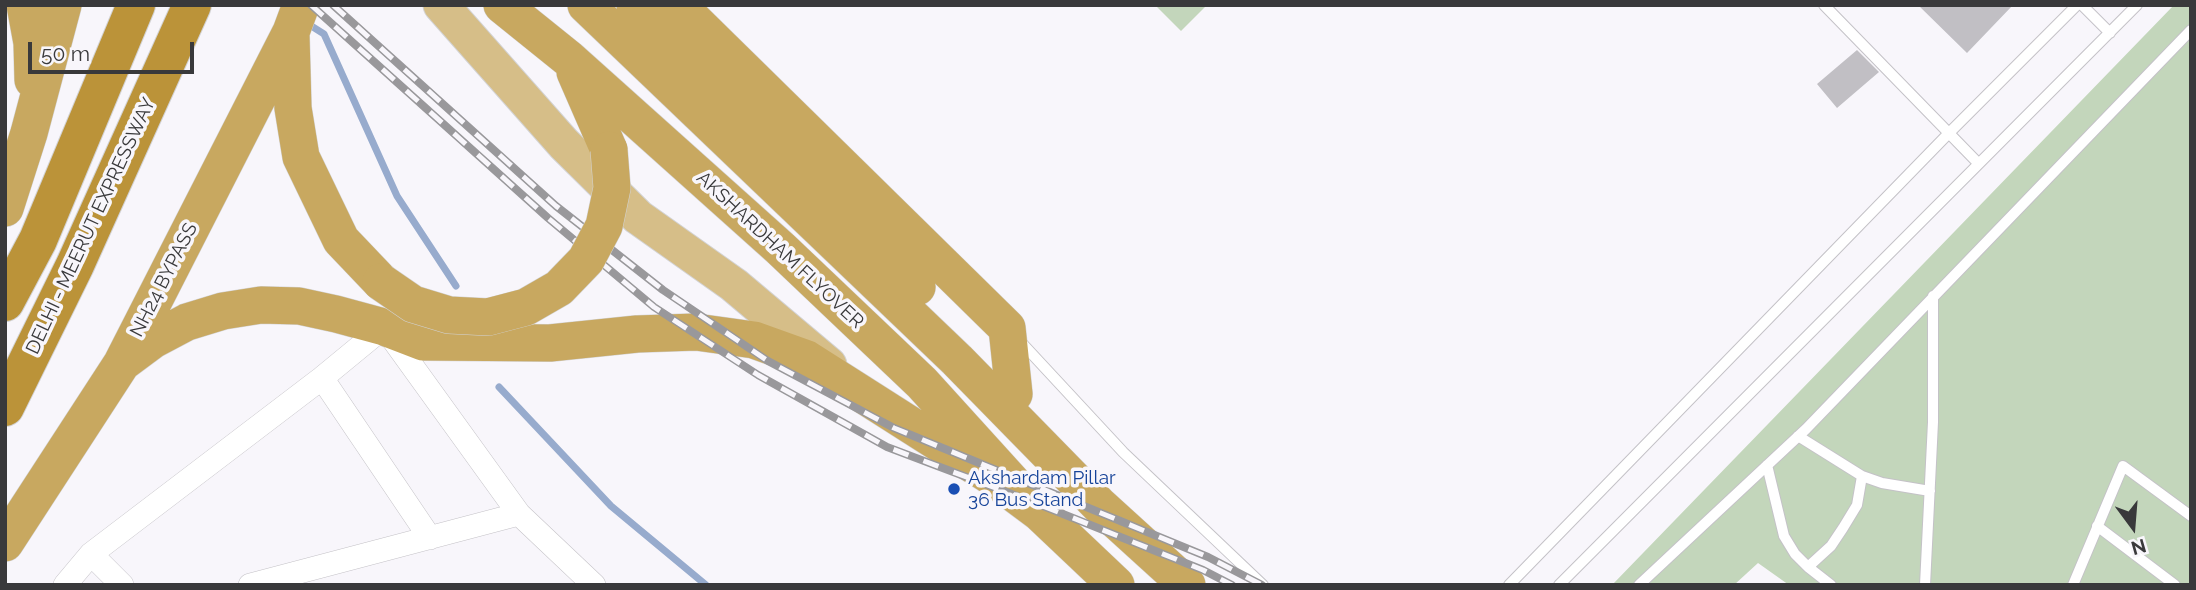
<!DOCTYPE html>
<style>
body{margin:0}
#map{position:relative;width:2196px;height:590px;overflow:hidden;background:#f8f6fb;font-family:Raleway,sans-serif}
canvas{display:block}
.frame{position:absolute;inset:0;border:7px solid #39393b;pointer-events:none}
.north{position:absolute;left:2098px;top:492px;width:70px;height:70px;-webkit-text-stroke:5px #f8f6fb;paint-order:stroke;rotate:164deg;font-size:19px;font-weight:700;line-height:28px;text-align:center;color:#39393b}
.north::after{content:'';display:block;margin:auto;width:24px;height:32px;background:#39393b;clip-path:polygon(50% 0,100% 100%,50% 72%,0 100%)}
.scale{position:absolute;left:28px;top:42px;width:166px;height:32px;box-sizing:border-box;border:4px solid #39393b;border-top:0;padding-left:9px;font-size:21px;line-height:24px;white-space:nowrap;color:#39393b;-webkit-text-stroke:5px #f8f6fb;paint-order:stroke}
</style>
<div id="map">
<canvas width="2196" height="590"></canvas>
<div class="frame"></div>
<div class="north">N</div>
<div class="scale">50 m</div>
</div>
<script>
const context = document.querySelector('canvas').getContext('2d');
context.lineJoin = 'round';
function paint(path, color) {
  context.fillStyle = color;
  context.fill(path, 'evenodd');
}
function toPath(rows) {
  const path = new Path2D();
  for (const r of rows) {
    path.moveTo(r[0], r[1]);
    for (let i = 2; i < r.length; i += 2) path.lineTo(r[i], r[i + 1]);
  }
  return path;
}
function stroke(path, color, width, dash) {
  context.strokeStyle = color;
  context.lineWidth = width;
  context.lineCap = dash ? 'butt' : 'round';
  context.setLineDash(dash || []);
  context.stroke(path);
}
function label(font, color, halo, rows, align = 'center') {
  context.font = font + ' Raleway,sans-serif';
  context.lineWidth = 7;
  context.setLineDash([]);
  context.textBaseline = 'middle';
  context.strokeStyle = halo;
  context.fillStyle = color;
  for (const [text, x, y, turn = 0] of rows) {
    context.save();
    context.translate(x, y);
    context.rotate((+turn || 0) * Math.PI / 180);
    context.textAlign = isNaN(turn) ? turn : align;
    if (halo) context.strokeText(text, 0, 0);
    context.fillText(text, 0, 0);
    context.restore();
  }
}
const green = toPath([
 [1155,5,1207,5,1181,31],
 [2174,5,2191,5,2191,585,1789,585,1758,563,1734,585,1612,585]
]);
const stream = toPath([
 [305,22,324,34,397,196,456,286],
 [499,387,611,506,706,585]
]);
const building = toPath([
 [1918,5,2013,5,1967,53],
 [1857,50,1879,72,1837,108,1817,84]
]);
const service = toPath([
 [1824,5,1978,163],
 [2082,5,2110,33],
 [1019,340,1123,452,1263,585],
 [1798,436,1862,476,1882,483,1930,491],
 [1767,465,1784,536,1795,554,1808,567],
 [2097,526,2175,585],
 [1509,585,1949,133,2077,5],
 [1559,585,2137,5],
 [1639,585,1806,429,2191,30],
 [1831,585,1808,567,1831,546,1843,528,1857,505,1862,476],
 [1925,585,1933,422,1933,296],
 [2073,585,2123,466,2191,516]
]);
const minor = toPath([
 [322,378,430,538],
 [91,554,122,585],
 [65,585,91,554,322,378,384,327,519,514,594,585],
 [250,585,519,514]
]);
const primary = toPath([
 [441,5,564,144,638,217,734,285,829,365]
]);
const trunk = toPath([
 [25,5,32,43,33,80],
 [502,5,569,59,780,248,922,383,1040,513,1116,585],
 [586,5,957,360,1099,505,1187,585],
 [635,5,731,105,917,287],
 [678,5,1007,328,1014,394],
 [291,36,293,108,301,157,341,240,381,282],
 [575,72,609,150],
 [5,208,29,133,63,5],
 [122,363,153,340,187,322,223,311,261,305,299,306,336,314,384,327,423,342,550,343,637,334,696,332,754,340,807,359,989,475,1040,513],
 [5,543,122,363,291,32,301,5]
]);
const motorway = toPath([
 [5,302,38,240,136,5],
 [5,407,75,265,192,5]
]);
const rail = toPath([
 [311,5,548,218,654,307,758,375,887,447,1038,504,1203,570,1232,585],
 [333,5,556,206,663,290,768,361,894,428,1208,557,1262,585]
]);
const trunkBridge = toPath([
 [381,282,413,304,449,315,488,317,526,307,559,288,586,260,604,226,612,188,609,150]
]);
const markers = [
 [954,489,7,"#1a4fb4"]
];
const streetNames = [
 ["DELHI - MEERUT EXPRESSWAY",91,226,-65],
 ["AKSHARDHAM FLYOVER",780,250,43],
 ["NH24 BYPASS",164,280,-63]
];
const transitNames = [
 ["Akshardam Pillar",968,478],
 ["36 Bus Stand",968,500]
];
paint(green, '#c3d6bb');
stroke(stream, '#97abcd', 7);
paint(building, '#c1bfc4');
stroke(service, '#c4c2c7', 12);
stroke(minor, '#c4c2c7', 24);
stroke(primary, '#d3d3d4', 37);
stroke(trunk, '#d3d3d4', 38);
stroke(motorway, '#d3d3d4', 40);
stroke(service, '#fff', 10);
stroke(minor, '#fff', 23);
stroke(primary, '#d6be88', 35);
stroke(trunk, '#c8a860', 37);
stroke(motorway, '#bb9339', 38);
stroke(rail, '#99989b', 8);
stroke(rail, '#f8f6fb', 5, [16]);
stroke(trunkBridge, '#d3d3d4', 38, []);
stroke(trunkBridge, '#c8a860', 37);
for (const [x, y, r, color] of markers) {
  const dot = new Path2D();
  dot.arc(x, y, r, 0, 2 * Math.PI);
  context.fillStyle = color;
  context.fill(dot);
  stroke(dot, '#f8f6fb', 2.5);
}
label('19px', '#39393b', '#f8f6fb', streetNames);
label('19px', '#164399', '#f8f6fb', transitNames, 'left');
</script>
